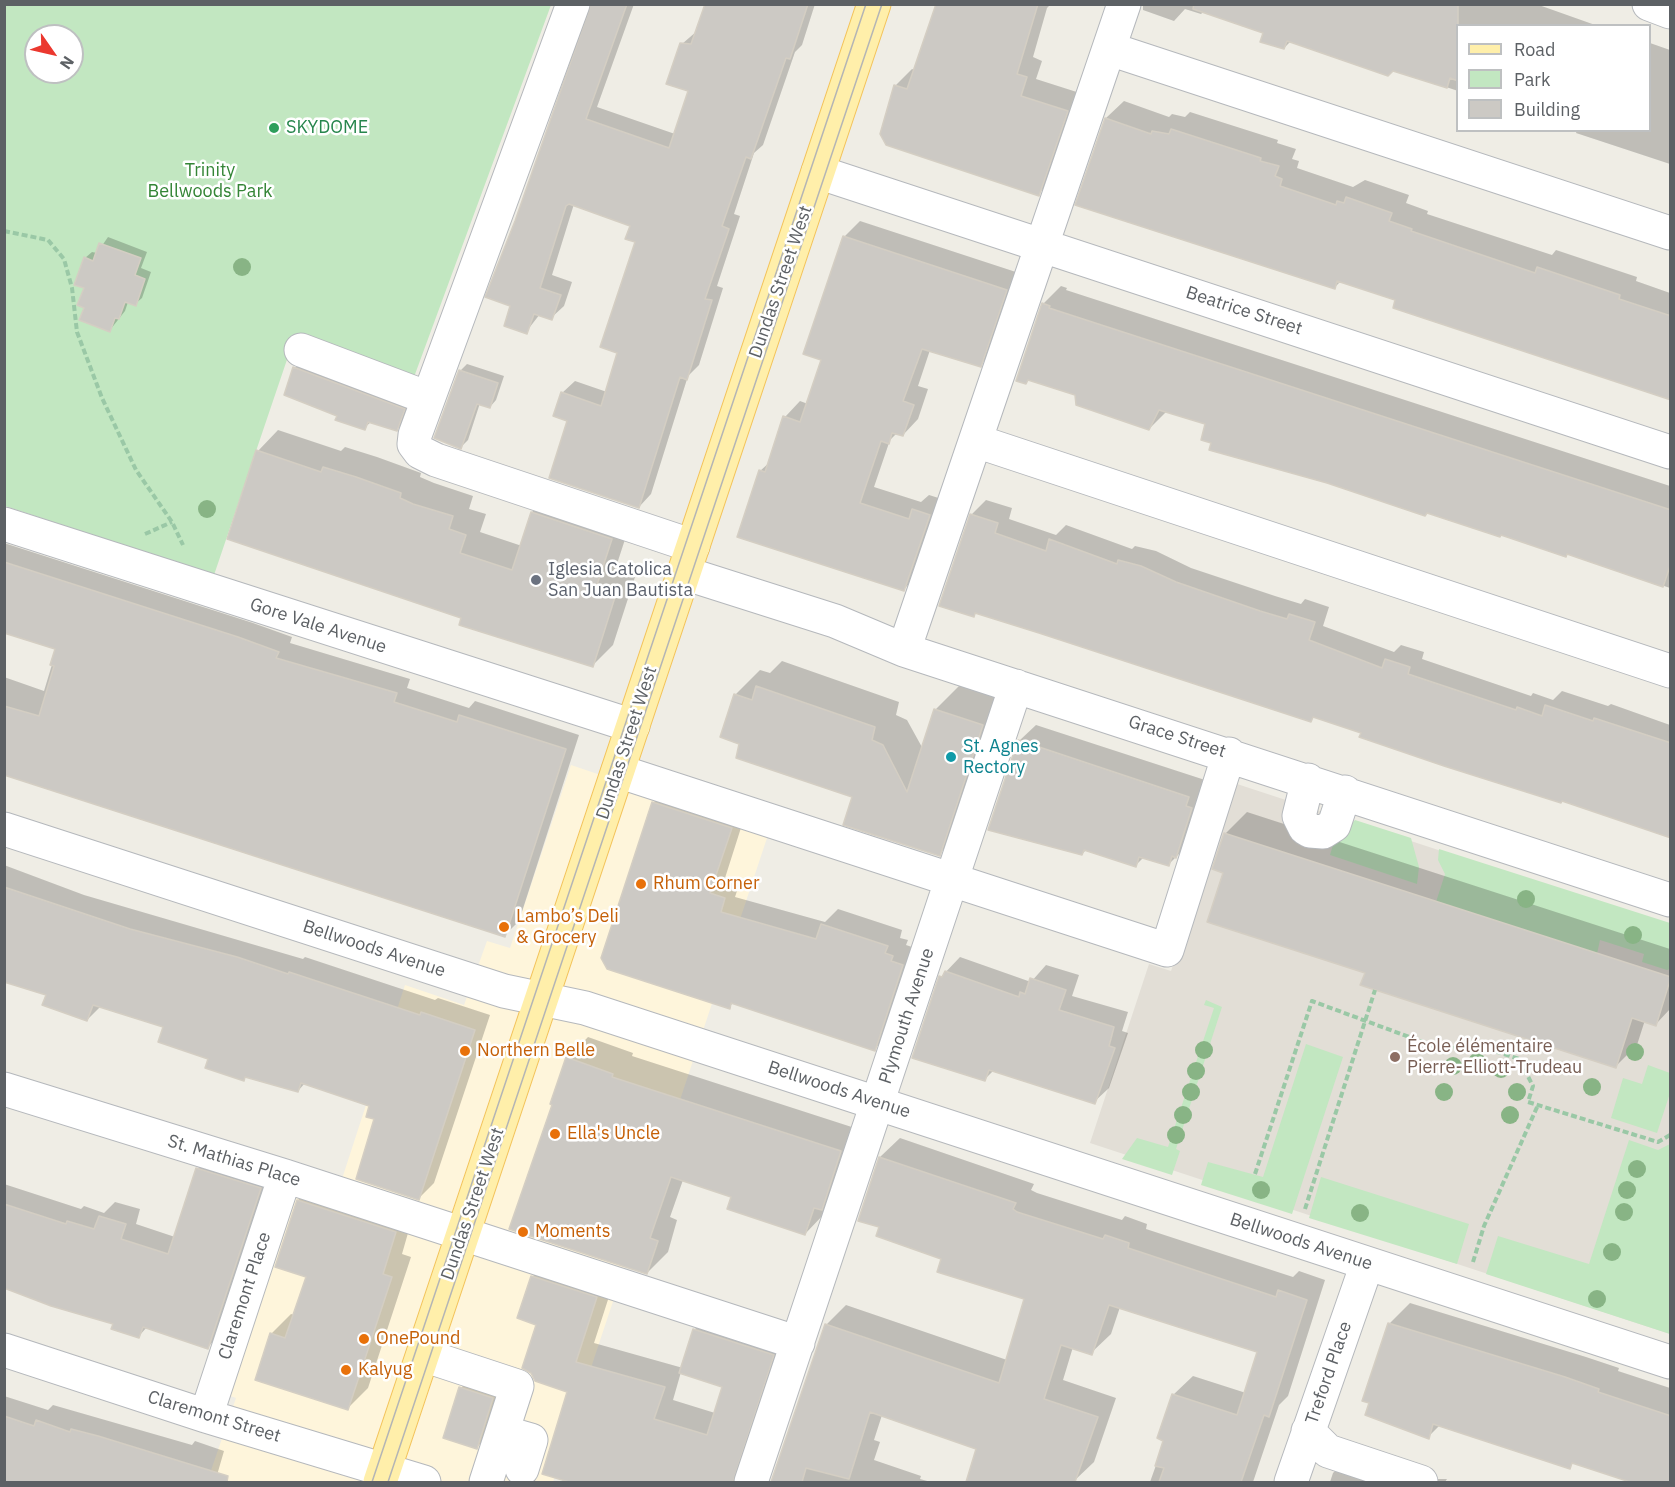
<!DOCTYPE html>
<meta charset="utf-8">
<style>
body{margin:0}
#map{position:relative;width:1675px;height:1487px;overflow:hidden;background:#efede5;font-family:"IBM Plex Sans",sans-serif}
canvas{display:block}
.frame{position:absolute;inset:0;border:6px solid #5d6165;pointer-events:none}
.legend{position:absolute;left:1456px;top:24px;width:195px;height:108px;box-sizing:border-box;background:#fff;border:2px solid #bec0c1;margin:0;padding:8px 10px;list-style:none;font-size:18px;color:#5d6165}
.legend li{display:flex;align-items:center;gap:12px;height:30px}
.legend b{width:30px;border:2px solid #bec0c1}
.north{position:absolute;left:24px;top:24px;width:60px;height:60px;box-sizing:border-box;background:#fff;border:2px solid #bec0c1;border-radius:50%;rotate:124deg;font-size:16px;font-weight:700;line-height:24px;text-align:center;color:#5d6165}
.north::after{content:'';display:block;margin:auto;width:21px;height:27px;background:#eb382f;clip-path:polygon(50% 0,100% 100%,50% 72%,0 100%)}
</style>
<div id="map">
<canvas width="1675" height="1487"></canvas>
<div class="frame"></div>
<ul class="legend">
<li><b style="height:8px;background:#ffefaa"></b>Road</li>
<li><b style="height:16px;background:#c2e7c1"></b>Park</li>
<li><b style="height:16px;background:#ccc9c4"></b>Building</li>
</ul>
<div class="north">N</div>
</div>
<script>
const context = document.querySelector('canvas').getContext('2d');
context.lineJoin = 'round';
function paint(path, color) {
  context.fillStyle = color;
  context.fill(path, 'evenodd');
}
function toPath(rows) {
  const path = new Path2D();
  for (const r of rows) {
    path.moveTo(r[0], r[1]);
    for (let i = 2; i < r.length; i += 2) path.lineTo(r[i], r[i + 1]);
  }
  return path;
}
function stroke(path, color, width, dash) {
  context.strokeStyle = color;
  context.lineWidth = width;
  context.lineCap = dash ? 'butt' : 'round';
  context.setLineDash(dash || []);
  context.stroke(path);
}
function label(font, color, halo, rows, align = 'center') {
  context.font = font + ' "IBM Plex Sans",sans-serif';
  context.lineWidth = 5;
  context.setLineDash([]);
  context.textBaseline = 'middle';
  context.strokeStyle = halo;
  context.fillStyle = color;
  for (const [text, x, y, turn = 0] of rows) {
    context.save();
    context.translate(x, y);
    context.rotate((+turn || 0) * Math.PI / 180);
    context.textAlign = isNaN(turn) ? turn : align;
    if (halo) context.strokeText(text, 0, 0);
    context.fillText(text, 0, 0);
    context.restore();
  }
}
const commercial = toPath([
 [571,765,769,832,553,1482,207,1482,236,1398,208,1388,283,1168,340,1185,405,985,464,1005,487,941,510,948]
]);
const education = toPath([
 [1234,783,1670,926,1670,1334,1090,1143,1149,964,1171,971]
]);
const green = toPath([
 [4,5,551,5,414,377,295,336,214,575,5,506],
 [36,36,72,36,72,72,36,72],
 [1355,820,1411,838,1419,867,1417,884,1330,855,1335,838],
 [1439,849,1670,923,1670,969,1667,970,1642,962,1644,954,1600,940,1597,954,1436,902,1445,874,1438,860],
 [1206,1000,1222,1007,1176,1149,1180,1151,1172,1175,1122,1159,1137,1138,1168,1147,1214,1008,1204,1005],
 [1306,1044,1343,1057,1292,1214,1201,1185,1208,1162,1263,1177],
 [1648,1065,1670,1073,1670,1093,1657,1133,1611,1118,1623,1078,1642,1084],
 [1629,1140,1658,1150,1670,1144,1670,1334,1486,1274,1498,1236,1589,1264],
 [1321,1177,1469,1224,1457,1264,1309,1218]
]);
const shadow = toPath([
 [592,4,634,4,597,107,675,134,690,90,682,44,697,31,706,4,815,4,802,45,795,52,763,145,754,153,734,214,740,216,717,286,723,288,699,365,688,376,651,494,639,507,569,420,562,393,575,381,607,392,618,352,637,242,632,225,574,204,552,275,572,282,564,306,551,318,540,314,526,332],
 [938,4,1051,4,1047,8,1033,57,1042,61,1036,79,1083,94,1055,178,1038,194,882,134,896,85,912,69,915,70],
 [1143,4,1536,4,1598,26,1458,26,1458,91,1393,69,1291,41,1284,48,1265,32,1204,11,1201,14,1185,9,1174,21,1143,10],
 [1650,43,1670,50,1670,164,1576,133,1577,130,1650,130],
 [1124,101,1169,117,1172,114,1185,117,1190,112,1278,140,1277,143,1296,149,1292,159,1299,161,1297,168,1353,187,1365,180,1409,195,1406,203,1428,211,1427,214,1552,255,1556,250,1637,277,1636,281,1670,293,1670,397,1341,281,1335,287,1077,204,1106,118],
 [860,221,1022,274,996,349,980,365,930,350,918,386,928,389,918,419,903,435,897,433,890,440,874,487,921,502,929,495,945,500,920,573,904,589,760,471,770,462,785,417,800,401,808,404,823,359,844,237],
 [108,237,147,252,141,268,151,272,142,298,135,304,128,302,125,311,110,330,86,307,85,287,85,258,92,252,97,253],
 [1061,286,1067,288,1066,290,1670,486,1670,588,1568,553,1427,512,1213,442,1207,423,1167,411,1149,429,1077,394,1043,304],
 [302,361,410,402,403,423,396,430,371,422,364,428,339,415,295,368],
 [467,364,504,376,496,400,490,407,480,403,468,440,461,447,460,371],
 [278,430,341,451,345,447,377,457,421,473,420,477,434,483,473,496,469,509,486,514,480,532,522,546,532,512,553,492,632,518,615,570,635,577,613,645,592,666,463,617,258,451],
 [986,500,1012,508,1009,519,1056,535,1066,525,1132,549,1135,546,1156,551,1191,568,1275,596,1301,604,1305,599,1329,607,1323,626,1394,652,1401,645,1424,652,1422,659,1531,696,1533,693,1553,700,1562,691,1608,706,1611,704,1670,725,1670,836,1315,716,1311,720,977,612,974,616,941,605,972,514],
 [4,543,253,623,292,637,290,643,410,679,407,688,469,708,475,701,579,735,519,921,504,936,4,772,4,677,44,691,57,648,4,633],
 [782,661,899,702,896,715,907,720,923,749,935,710,960,685,1007,700,964,829,939,854,853,796,741,743,735,695,760,670,770,673],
 [1036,725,1205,780,1193,840,1168,865,1144,857,1136,865,1087,849,1082,854,990,829,1019,741],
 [669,787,746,812,725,878,740,882,735,897,825,922,838,909,902,930,900,938,908,940,906,945,918,949,890,1034,874,1049,734,1002,729,1007,653,803],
 [1247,812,1670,949,1670,1009,1656,1024,1645,1020,1637,1045,1616,1066,1366,972,1225,872,1225,834],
 [4,865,84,895,303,959,305,957,435,1000,438,998,490,1015,434,1183,419,1198,371,1105,305,1083,298,1091,247,1076,244,1079,165,1026,101,1006,87,1020,48,994,4,980],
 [960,957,1031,982,1046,965,1079,975,1072,996,1128,1012,1122,1031,1128,1033,1109,1088,1094,1102,994,1070,985,1079,941,977],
 [588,1037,633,1053,632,1056,861,1130,825,1213,805,1234,733,1196,683,1180,670,1217,677,1220,668,1252,647,1273,554,1104,568,1058],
 [900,1138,1034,1184,1031,1190,1037,1193,1122,1220,1125,1216,1147,1224,1146,1229,1293,1277,1299,1271,1325,1280,1288,1396,1279,1405,1253,1482,1150,1482,1165,1440,1173,1395,1193,1376,1246,1393,1259,1352,1120,1307,1111,1334,1091,1353,1073,1347,1063,1380,1116,1398,1094,1462,1074,1481,1047,1472,1044,1482,967,1482,978,1448,882,1415,874,1440,880,1442,874,1460,921,1476,920,1479,931,1482,575,1482,544,1473,568,1391,538,1324,532,1277,552,1257,615,1278,594,1343,683,1368,695,1329,714,1310,792,1336,764,1481,773,1482,827,1324,846,1305,1007,1360,1026,1298,881,1226,860,1220,880,1157],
 [681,1372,724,1386,715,1413,673,1400],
 [213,1154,276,1173,223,1331,208,1347,147,1327,139,1336,115,1323,4,1288,4,1184,81,1209,84,1206,104,1213,115,1202,140,1209,136,1224,175,1237,197,1169],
 [318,1181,414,1212,402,1254,411,1257,368,1388,348,1408,271,1334,291,1314,295,1315,308,1276,298,1200],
 [1410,1303,1586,1357,1619,1368,1618,1371,1670,1388,1670,1482,1635,1482,1574,1462,1569,1467,1440,1425,1428,1437,1389,1324],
 [475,1373,507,1384,491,1433,476,1448,444,1437,461,1388],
 [4,1396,48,1410,53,1405,192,1445,195,1441,224,1451,215,1482,4,1482],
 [1355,1451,1437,1479,1447,1479,1445,1482,1330,1482,1333,1473]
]);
const building = toPath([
 [591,4,627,4,586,119,669,148,688,91,666,84,680,43,691,44,705,4,808,4,790,59,786,58,751,159,746,157,732,197,722,226,729,229,705,299,712,300,687,380,680,377,639,508,549,478,567,421,553,416,561,392,601,406,617,353,600,347,635,242,625,239,630,226,569,204,566,206,540,288,561,295,552,320,534,314,527,334,504,326,510,306,485,297,515,221,591,4],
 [936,4,1038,4,1017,74,1027,77,1021,96,1068,111,1039,196,886,145,880,134,894,85,907,89,936,4],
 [1194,4,1458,4,1458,81,1450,78,1447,88,1393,71,1388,76,1287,41,1284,49,1260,42,1263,33,1193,9,1194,4],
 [1105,118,1151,134,1152,131,1169,134,1171,129,1261,158,1260,161,1279,166,1275,176,1282,179,1280,186,1336,205,1337,201,1344,203,1346,197,1392,213,1389,221,1412,229,1411,231,1535,273,1537,267,1620,295,1619,299,1671,316,1671,400,1393,308,1395,300,1337,281,1335,289,1075,205,1105,118],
 [843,236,1007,290,981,367,922,349,903,401,914,405,903,436,892,433,889,444,881,441,860,503,909,519,912,509,930,515,904,591,737,537,759,470,765,472,783,416,800,422,821,360,803,354,843,236],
 [99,243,141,258,135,275,145,279,136,306,125,302,119,319,115,318,110,332,79,320,84,308,77,305,84,288,74,285,84,257,93,261,99,243],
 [1042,303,1050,306,1049,308,1671,510,1671,563,1663,587,1567,554,1566,557,1501,535,1500,537,1427,513,1425,516,1327,483,1209,450,1211,443,1201,440,1205,424,1159,410,1149,430,1076,405,1075,395,1028,380,1026,384,1016,381,1042,303],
 [293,367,405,409,397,431,368,422,365,430,335,420,337,416,284,395,293,367],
 [459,370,498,383,490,408,477,404,461,449,434,438,459,370],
 [256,450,321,472,323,467,356,477,401,493,400,498,413,504,453,516,449,529,466,535,460,553,512,570,531,512,612,539,595,591,615,597,593,667,459,625,461,618,227,539,256,450],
 [970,514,998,523,995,533,1046,551,1049,539,1117,564,1118,560,1141,566,1176,582,1260,611,1287,619,1289,614,1315,622,1309,640,1382,668,1385,659,1410,667,1408,674,1516,710,1517,707,1542,716,1545,705,1593,721,1594,718,1671,743,1671,838,1562,801,1561,803,1444,766,1359,737,1361,733,1313,717,1311,722,1039,633,975,613,974,617,939,606,970,514],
 [4,562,238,637,279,652,276,658,397,693,394,702,457,722,459,715,566,749,505,937,4,775,4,706,39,716,54,666,50,665,55,649,4,633,4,562],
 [756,686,875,727,872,740,883,745,907,792,934,709,983,725,940,856,843,825,852,797,736,758,739,744,720,737,734,694,752,700,756,686],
 [1018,740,1189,797,1186,806,1192,808,1176,858,1172,856,1169,866,1139,857,1136,867,1084,850,1082,855,988,830,1018,740],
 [652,802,732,828,710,893,725,898,721,912,816,939,821,924,888,946,885,953,893,956,891,961,903,965,875,1051,731,1003,730,1009,607,969,601,958,652,802],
 [1224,833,1671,977,1656,1026,1632,1018,1616,1068,1360,985,1365,973,1207,922,1223,873,1212,869,1224,833],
 [4,887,130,929,237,957,288,974,289,972,420,1015,421,1012,475,1030,419,1200,356,1179,374,1119,366,1117,369,1106,301,1083,298,1092,245,1077,244,1081,205,1068,208,1059,158,1042,163,1027,93,1005,87,1021,42,1005,46,995,4,982,4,887],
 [945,971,1019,997,1020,992,1025,994,1030,978,1066,990,1059,1010,1114,1027,1109,1046,1115,1048,1095,1104,989,1070,985,1081,912,1058,939,976,942,977,945,971],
 [566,1057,613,1074,612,1077,841,1151,822,1210,814,1208,805,1235,727,1209,731,1197,671,1177,650,1238,658,1241,647,1274,509,1229,552,1105,550,1104,566,1057],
 [879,1157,1016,1203,1013,1209,1017,1212,1103,1239,1105,1235,1129,1243,1128,1248,1276,1297,1278,1290,1307,1300,1269,1417,1264,1415,1241,1482,1159,1482,1164,1468,1155,1466,1163,1441,1157,1438,1172,1394,1237,1415,1257,1352,1109,1305,1092,1355,1061,1345,1044,1399,1098,1417,1075,1482,966,1482,976,1449,870,1412,849,1479,806,1468,802,1482,771,1482,825,1324,999,1383,1024,1299,937,1272,941,1259,876,1236,879,1227,858,1221,879,1157],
 [196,1168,261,1188,208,1349,143,1327,139,1338,111,1329,113,1324,51,1306,4,1288,4,1204,66,1224,67,1221,94,1229,99,1216,126,1224,121,1239,168,1254,196,1168],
 [297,1200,396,1232,383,1274,392,1277,348,1410,255,1380,270,1333,285,1338,306,1277,275,1267,297,1200],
 [531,1276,597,1297,576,1362,665,1387,654,1419,707,1435,722,1387,679,1373,693,1329,774,1355,733,1482,569,1482,542,1474,567,1392,535,1381,531,1373,522,1368,536,1325,517,1318,531,1276],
 [1388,1323,1565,1377,1599,1389,1598,1392,1671,1416,1671,1482,1630,1482,1572,1463,1570,1469,1433,1424,1429,1439,1365,1415,1369,1403,1362,1401,1388,1323],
 [459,1387,493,1398,477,1449,443,1438,459,1387],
 [4,1416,34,1426,36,1420,70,1432,71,1429,98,1436,228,1476,227,1482,4,1482,4,1416]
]);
const path = toPath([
 [4,231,48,240,64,259,72,288,77,332,102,398,136,470,172,522,183,545],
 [145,534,172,522],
 [1255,1174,1312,1001,1447,1051,1467,1042,1519,1059,1533,1086,1528,1102,1658,1142,1670,1135],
 [1305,1209,1375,990],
 [1473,1262,1484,1226,1538,1105]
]);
const minor = toPath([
 [573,4,415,435,414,444,420,452,436,460,693,546],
 [1649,4,1670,12],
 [1110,49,1670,233],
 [818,172,1670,452],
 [301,350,428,398],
 [976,441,1670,671],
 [4,524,633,726],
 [684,573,835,621,904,650,1670,900],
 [904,650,1124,4],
 [618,771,1167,950,1229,754],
 [1308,780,1299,816,1305,828,1310,831,1323,832,1334,825,1345,792],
 [4,829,504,991,585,1008,1670,1362],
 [4,1089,285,1176,798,1343],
 [4,1350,206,1416,424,1482],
 [423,1355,517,1386,486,1482],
 [206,1416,285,1176],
 [1308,1431,1328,1451,1421,1482],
 [503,1432,531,1440,522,1469],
 [751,1482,1016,686],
 [1291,1482,1367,1264]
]);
const major = toPath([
 [380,1482,874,4]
]);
const tram = toPath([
 [372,1482,866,4],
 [388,1482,882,4]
]);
const trees = [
 [242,267],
 [207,509],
 [1526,899],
 [1633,935],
 [1204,1050],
 [1635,1052],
 [1477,1062],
 [1453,1066],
 [1501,1069],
 [1196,1071],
 [1592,1087],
 [1191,1092],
 [1444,1092],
 [1517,1092],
 [1183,1115],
 [1510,1115],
 [1176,1135],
 [1637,1169],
 [1261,1190],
 [1627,1190],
 [1624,1212],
 [1360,1213],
 [1612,1252],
 [1597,1299]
];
const markers = [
 [274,128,6,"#2e9e5b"],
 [536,580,6,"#6b7280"],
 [951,757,6,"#0f9aa8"],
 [641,884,6,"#e8710a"],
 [504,927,6,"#e8710a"],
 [465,1051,6,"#e8710a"],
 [1395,1057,6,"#8d6e63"],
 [555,1134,6,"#e8710a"],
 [523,1232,6,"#e8710a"],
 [364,1339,6,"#e8710a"],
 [346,1370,6,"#e8710a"]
];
const leisureNames = [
 ["SKYDOME",286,128]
];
const parkNames = [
 ["Trinity",210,171],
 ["Bellwoods Park",210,192]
];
const streetNames = [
 ["Dundas Street West",781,282,-71],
 ["Beatrice Street",1244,311,18],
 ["Gore Vale Avenue",318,626,18],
 ["Grace Street",1177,737,18],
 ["Dundas Street West",627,743,-72],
 ["Bellwoods Avenue",374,949,18],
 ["Plymouth Avenue",907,1016,-72],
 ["Bellwoods Avenue",839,1090,18],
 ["St. Mathias Place",234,1161,17],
 ["Dundas Street West",473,1204,-71],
 ["Bellwoods Avenue",1301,1242,18],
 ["Claremont Place",245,1296,-72],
 ["Treford Place",1329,1373,-71],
 ["Claremont Street",214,1417,17]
];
const worshipNames = [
 ["Iglesia Catolica",548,570],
 ["San Juan Bautista",548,591]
];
const cultureNames = [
 ["St. Agnes",963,747],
 ["Rectory",963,768]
];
const foodNames = [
 ["Rhum Corner",653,884],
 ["Lambo’s Deli",516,917],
 ["& Grocery",516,938],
 ["Northern Belle",477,1051],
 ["Ella's Uncle",567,1134],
 ["Moments",535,1232],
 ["OnePound",376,1339],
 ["Kalyug",358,1370]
];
const educationNames = [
 ["École élémentaire",1407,1047],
 ["Pierre-Elliott-Trudeau",1407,1068]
];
paint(commercial, '#fef5db');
paint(education, '#e2ded6');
paint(green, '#c2e7c1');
paint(shadow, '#0003');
paint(building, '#ccc9c4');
stroke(building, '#d4cec3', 1.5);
stroke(minor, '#b5b8bc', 35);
stroke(major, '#f3c35b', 35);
stroke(path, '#9ac8a6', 4, [6, 3]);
stroke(minor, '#fff', 33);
stroke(major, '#ffefaa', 33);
stroke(tram, '#b4b5b5', 1.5);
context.fillStyle = '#88b485';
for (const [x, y] of trees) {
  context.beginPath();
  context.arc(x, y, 9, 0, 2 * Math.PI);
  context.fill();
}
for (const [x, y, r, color] of markers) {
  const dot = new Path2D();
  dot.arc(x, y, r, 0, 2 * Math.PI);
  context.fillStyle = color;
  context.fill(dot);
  stroke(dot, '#fff', 2);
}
label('18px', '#27864d', '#fff', leisureNames, 'left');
label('18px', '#348536', '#fff', parkNames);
label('18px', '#5d6165', '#fff', streetNames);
label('18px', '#5b616d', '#fff', worshipNames, 'left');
label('18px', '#0d838f', '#fff', cultureNames, 'left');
label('18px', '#c56008', '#fff', foodNames, 'left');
label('18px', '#785e54', '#fff', educationNames, 'left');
</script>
